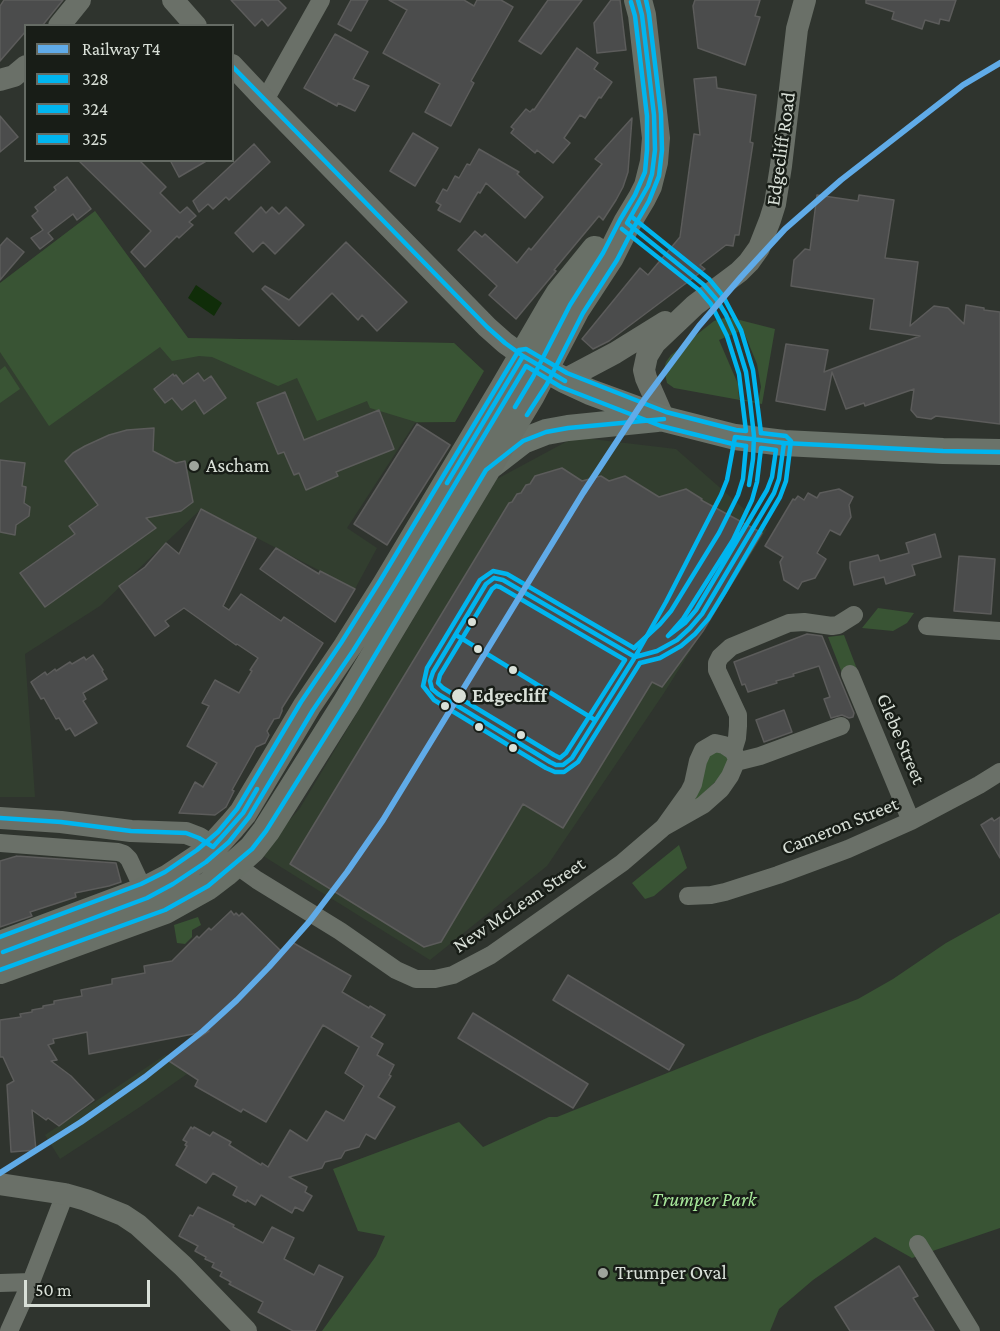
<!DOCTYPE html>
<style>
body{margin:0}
#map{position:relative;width:1000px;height:1331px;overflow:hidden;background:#2f342e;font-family:"Crimson Pro",serif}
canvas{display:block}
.legend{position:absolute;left:24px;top:24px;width:210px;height:138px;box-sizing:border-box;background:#181d17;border:2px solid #656b64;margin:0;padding:8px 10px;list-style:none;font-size:18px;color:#d9e0d8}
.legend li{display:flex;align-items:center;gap:12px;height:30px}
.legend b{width:30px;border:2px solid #656b64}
.scale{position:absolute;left:24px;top:1280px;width:126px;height:27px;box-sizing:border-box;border:3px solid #d9e0d8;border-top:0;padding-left:8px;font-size:18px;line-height:21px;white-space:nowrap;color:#d9e0d8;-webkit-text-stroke:4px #181d17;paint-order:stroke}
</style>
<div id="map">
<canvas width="1000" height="1331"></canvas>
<ul class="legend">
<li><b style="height:8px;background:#60abe8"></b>Railway T4</li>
<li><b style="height:8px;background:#00b5ef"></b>328</li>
<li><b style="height:8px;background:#00b5ef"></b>324</li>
<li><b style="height:8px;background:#00b5ef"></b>325</li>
</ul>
<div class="scale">50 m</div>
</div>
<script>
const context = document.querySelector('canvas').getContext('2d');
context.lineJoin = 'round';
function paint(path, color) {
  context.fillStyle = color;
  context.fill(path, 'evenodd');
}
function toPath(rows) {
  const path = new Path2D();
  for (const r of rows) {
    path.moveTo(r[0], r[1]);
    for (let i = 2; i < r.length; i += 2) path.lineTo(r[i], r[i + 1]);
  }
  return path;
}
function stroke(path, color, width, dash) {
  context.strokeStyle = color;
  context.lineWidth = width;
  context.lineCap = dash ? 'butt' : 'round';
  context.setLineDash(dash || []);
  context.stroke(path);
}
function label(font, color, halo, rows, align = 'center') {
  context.font = font + ' "Crimson Pro",serif';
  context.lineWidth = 5;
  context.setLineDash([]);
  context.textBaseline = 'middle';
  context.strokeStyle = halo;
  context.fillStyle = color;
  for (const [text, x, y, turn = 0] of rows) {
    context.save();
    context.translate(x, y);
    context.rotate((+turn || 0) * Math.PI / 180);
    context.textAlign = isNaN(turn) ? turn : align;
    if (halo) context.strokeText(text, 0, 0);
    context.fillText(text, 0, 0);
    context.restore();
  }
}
const built = toPath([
 [95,211,188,338,454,343,484,371,455,422,415,423,347,528,377,548,355,589,201,509,100,606,25,654,35,797,0,797,0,283],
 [575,437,676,449,767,529,664,693,547,866,430,960,260,854,300,808,497,479],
 [165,1055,171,1056,166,1059,187,1074,140,1107,60,1159,45,1135]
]);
const green = toPath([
 [95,211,188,338,454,343,484,371,455,422,416,422,370,408,367,401,317,421,297,378,278,386,212,357,199,356,172,361,160,347,49,426,0,352,0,283],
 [728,317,775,329,762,404,674,388,667,383,664,369,666,362,671,355,714,321],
 [743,330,757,364,761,387,758,402,739,399,738,384,719,340],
 [5,366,20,389,0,403,0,370],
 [878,608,914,613,907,623,893,631,862,628],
 [844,635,860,677,846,683,828,637],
 [708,746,736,762,693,803],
 [679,845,687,868,654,896,645,899,632,883],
 [1000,913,1000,1228,912,1258,875,1237,813,1280,779,1309,770,1331,322,1331,376,1256,385,1236,358,1231,333,1169,459,1122,483,1147,549,1117,557,1117,760,1036,858,999,893,979,946,943],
 [198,917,201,925,192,930,192,937,185,944,177,943,174,925]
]);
const water = toPath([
 [196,285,222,303,214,316,188,298]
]);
const building = toPath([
 [4,0,63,0,42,26,26,26,26,31,0,61,0,6,4,0],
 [231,0,278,0,286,8,268,26,262,19,255,26,231,0],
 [351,0,368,0,351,31,338,24,351,0],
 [389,0,464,0,474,6,477,0,501,0,513,7,471,81,474,83,451,126,425,112,440,84,383,53,407,10,389,0],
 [548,0,582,0,541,54,519,41,548,0],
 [611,0,620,0,626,50,597,53,594,23,611,0],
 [695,0,760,0,755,16,760,17,745,65,698,48,693,6,695,0],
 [866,0,956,0,949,21,940,19,939,24,925,20,922,29,892,19,894,12,866,3,866,0],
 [335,34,368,52,353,79,369,86,355,111,338,103,337,106,304,88,335,34],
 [577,48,598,63,594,69,612,82,601,98,599,97,585,118,580,115,564,138,570,143,553,163,537,150,535,153,511,133,514,129,511,127,526,109,530,112,533,109,534,110,577,48],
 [716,77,717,88,756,95,750,142,753,143,739,235,735,235,733,246,726,245,700,265,705,269,609,341,593,349,582,339,640,268,648,275,680,237,694,134,700,135,694,79,716,77],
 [0,116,18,137,0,152,0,116],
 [632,118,628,172,623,187,616,200,603,220,599,216,554,270,556,271,516,319,489,295,497,286,458,250,475,231,482,237,485,234,517,263,529,248,531,250,602,164,595,159,632,118],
 [413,133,438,148,415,186,390,171,413,133],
 [254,144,270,162,229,200,226,197,213,209,208,204,199,212,193,201,254,144],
 [479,149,519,172,517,174,543,197,525,218,486,183,480,193,478,192,460,222,438,210,441,205,436,202,443,189,447,191,455,176,459,178,467,164,470,165,479,149],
 [78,160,139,160,166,187,160,193,180,213,187,207,196,216,189,222,193,225,179,238,177,236,145,267,131,252,151,231,78,160],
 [170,160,208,160,179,177,170,160],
 [67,177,91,209,77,220,73,214,48,233,53,239,40,249,31,238,43,230,32,216,38,211,35,207,56,190,54,187,67,177],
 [817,195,858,201,859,195,894,200,885,258,918,262,910,326,934,306,948,308,964,324,966,305,984,308,984,310,1000,312,1000,424,936,416,931,419,917,417,911,410,914,389,865,406,864,403,846,409,832,372,825,410,776,401,786,344,828,350,824,372,920,336,870,329,874,299,791,286,794,260,805,249,810,250,817,195],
 [261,207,266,213,272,207,279,214,286,207,304,225,275,254,263,242,253,252,235,233,261,207],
 [7,238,24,252,0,280,0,246,7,238],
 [346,242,407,302,377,331,362,315,358,320,332,293,299,326,262,289,265,286,289,300,346,242],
 [198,373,204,381,211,376,226,398,204,414,195,400,182,410,172,398,165,403,154,389,173,374,174,376,176,375,183,384,198,373],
 [285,392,304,440,379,410,394,449,336,472,338,476,306,490,299,473,294,475,284,452,278,454,257,403,285,392],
 [417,424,450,445,387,545,354,524,417,424],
 [154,428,153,451,176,463,185,461,193,502,181,511,146,518,156,528,45,607,20,573,75,534,69,526,98,505,65,461,73,453,85,446,109,435,127,430,154,428],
 [0,460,25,463,22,486,26,487,24,503,30,507,29,516,16,525,15,535,0,532,0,460],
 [562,468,582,481,601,476,609,481,625,476,659,497,686,489,702,499,701,500,762,533,703,631,662,687,652,682,563,828,523,804,441,942,424,947,290,864,509,503,512,502,517,494,521,493,526,485,530,484,535,476,562,468],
 [839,489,853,497,849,505,851,517,840,535,830,530,817,553,826,559,815,578,802,582,798,589,784,580,780,562,783,557,765,546,793,499,795,500,798,496,804,500,808,493,817,498,820,493,839,489],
 [201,509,256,538,223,606,229,610,241,594,281,621,284,617,323,643,282,708,282,711,279,718,274,719,267,731,269,735,265,743,256,747,232,790,234,791,226,807,215,815,179,813,195,782,203,787,217,763,187,746,209,706,202,703,215,680,239,693,252,671,250,670,258,658,237,644,236,645,184,608,165,621,169,626,155,636,119,586,145,567,166,543,179,554,201,509],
 [935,534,941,557,912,565,915,575,886,584,884,577,854,585,850,568,850,562,878,555,880,561,909,553,906,543,935,534],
 [276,548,319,574,320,571,355,589,335,622,260,569,276,548],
 [959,556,995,559,991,614,954,611,959,556],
 [807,634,822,636,854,713,853,717,849,718,842,715,831,718,824,699,830,697,819,666,793,674,794,676,776,681,777,683,748,692,745,684,742,685,734,662,807,634],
 [93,655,103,670,102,671,107,679,83,693,86,699,83,701,97,723,75,736,70,728,66,730,59,718,56,719,44,698,41,699,31,682,45,672,47,675,55,669,56,671,70,662,72,664,84,657,86,660,93,655],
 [784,710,792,732,764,742,756,720,784,710],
 [1000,817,1000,858,981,825,992,818,994,821,1000,817],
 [17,856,116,863,121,882,109,886,75,893,76,897,30,912,32,916,0,927,0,861,17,856],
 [231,911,234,915,236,913,239,916,242,913,281,951,290,941,351,976,342,992,369,1008,370,1006,385,1015,371,1037,383,1044,377,1055,394,1065,389,1075,391,1076,378,1097,395,1107,375,1139,366,1134,359,1147,345,1151,341,1158,325,1162,322,1168,289,1177,307,1187,305,1192,312,1196,303,1211,295,1207,292,1213,261,1195,255,1205,247,1200,246,1202,233,1195,237,1187,213,1173,206,1183,176,1165,187,1146,185,1145,187,1142,183,1140,191,1127,193,1129,194,1127,210,1136,213,1132,231,1142,229,1145,261,1165,262,1163,268,1167,290,1130,307,1141,326,1111,344,1121,364,1086,345,1073,359,1047,323,1025,266,1122,243,1109,241,1112,195,1086,198,1080,166,1059,209,1031,89,1054,87,1032,53,1039,54,1043,48,1045,57,1060,51,1061,71,1076,94,1100,59,1126,48,1118,46,1120,32,1110,36,1150,11,1152,7,1085,14,1081,3,1057,0,1057,0,1020,21,1017,20,1014,32,1012,32,1010,43,1008,43,1006,54,1004,54,1001,82,996,81,990,112,984,112,979,145,973,144,966,172,961,197,936,199,938,209,928,211,930,231,911],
 [568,975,684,1045,669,1070,553,1000,568,975],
 [473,1013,588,1084,573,1108,458,1038,473,1013],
 [198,1207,234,1225,233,1227,263,1243,272,1227,294,1238,284,1259,314,1275,319,1265,343,1277,315,1331,293,1331,258,1312,263,1302,229,1284,231,1282,220,1276,222,1272,212,1267,214,1263,205,1259,206,1257,195,1251,198,1246,179,1236,190,1215,193,1216,198,1207],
 [899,1266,918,1296,913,1298,934,1331,850,1331,835,1307,899,1266]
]);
const minor = toPath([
 [265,100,321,0],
 [927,626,1000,631],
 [850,674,911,821],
 [733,751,737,738,738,726,738,715,717,670,717,663,720,657,731,647,789,623,804,622,832,626,838,625,854,615],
 [736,762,760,756,841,726],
 [0,843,118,852,124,854,129,859,144,891],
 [236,865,257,880,340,931,396,970,416,979,435,979,453,975,491,955,622,863,664,827,703,805,721,789,730,776,736,762,737,758,733,751,724,745,715,743,703,750,698,761,693,784,689,792,664,827],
 [688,896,711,895,725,892,778,875,848,849,911,821,979,785,1000,772],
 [918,1244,971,1331],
 [0,1283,31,1282],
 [9,1331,31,1282,65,1194]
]);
const tertiary = toPath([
 [173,0,196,26],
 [59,26,80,0],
 [232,65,265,100,487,327,505,343,523,356],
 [0,80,14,76,26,66],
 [564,380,615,353,665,322],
 [664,419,646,378,644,370,647,356,655,343,695,305,739,272,749,262,759,248,770,220,775,204,781,166,797,29,805,0],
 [0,818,61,822,131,831,186,833,199,838,213,847],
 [0,1184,65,1194,86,1200,123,1215,138,1225,183,1266,246,1331]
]);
const secondary = toPath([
 [546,370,564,380,590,392,664,419,735,437,784,443,943,451,1000,452],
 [492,465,523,441,546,432,568,428,657,419]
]);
const primary = toPath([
 [0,945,144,891,169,878,202,856,213,847,232,826,243,813,307,706,347,647,386,585,504,388,550,309,560,293,595,250],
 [0,970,165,910,208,886,225,873,252,849,266,831,347,702,531,395,576,309,610,257,627,223,642,198,648,186,654,162,656,138,642,15,638,0]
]);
const bus1 = toPath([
 [638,0,642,15,654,115,655,150,652,174,648,186,627,223,704,285,717,300,726,315,734,333,746,372,750,401,754,436,753,459,749,485],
 [232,66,487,327,505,343,523,356,565,381],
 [784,443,943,451,1000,452],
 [447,483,523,356],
 [494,578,503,580,635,657,572,758,563,765,556,765,550,762,438,694,432,689,430,681,433,672,486,584,494,578],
 [456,635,595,720],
 [635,657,666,602,721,495,727,480,735,437,784,443],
 [635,657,657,651,677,640,690,628,702,614,774,493,779,479,784,443],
 [0,818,61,822,131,831,186,833,199,838,213,847,243,813,257,789],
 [0,970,165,910,208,886,252,849,266,831,347,702,486,470,523,441,546,432,568,428,664,419]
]);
const bus2 = toPath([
 [632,217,709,279,723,296,741,330,753,370,761,433],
 [527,415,547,384,583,313,617,260,634,227,649,201,659,176,662,150,661,114,649,14,646,0],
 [761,448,776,450,772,477,767,490,696,610,685,623,668,636,683,619,733,540,752,500,757,482,761,448],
 [634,648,507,574,493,571,480,580,427,668,423,686,434,700,546,768,555,772,564,772,578,762,640,663],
 [3,952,147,898,173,884,206,862,229,842,249,817,313,710,353,651,392,589,526,366,561,387,661,426,733,444,746,446]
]);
const bus3 = toPath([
 [515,407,533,377,570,305,603,253,620,220,635,195,645,172,647,150,647,116,635,16,631,2],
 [496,586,500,587,625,660,566,753,560,758,554,755,443,688,438,683,440,675,492,589,496,586],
 [634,648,660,624,671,611,719,533,738,495,743,479,746,446],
 [640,663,660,658,681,646,695,634,708,619,724,593,780,497,786,481,791,441,786,436,761,433],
 [0,937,141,884,165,872,197,850,218,832,237,809,301,702,341,643,380,581,519,350,526,349,567,373,666,412,736,430,746,431,739,374,727,336,711,304,699,290,622,229]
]);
const rail1 = toPath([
 [0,1173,81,1122,145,1077,203,1031,237,1000,269,967,309,922,347,872,383,820,583,493,644,400,699,326,741,277,785,229,841,180,963,85,1000,63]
]);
const markers = [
 [194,466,6,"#9ea49c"],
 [472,622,5,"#d9e0d8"],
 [478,649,5,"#d9e0d8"],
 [513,670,5,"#d9e0d8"],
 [459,696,8,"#d9e0d8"],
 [445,706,5,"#d9e0d8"],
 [479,727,5,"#d9e0d8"],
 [521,735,5,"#d9e0d8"],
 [513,748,5,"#d9e0d8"],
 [603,1273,6,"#9ea49c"]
];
const streetNames = [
 ["Edgecliff Road",781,149,-82],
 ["Glebe Street",901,739,67],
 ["Cameron Street",840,826,-22],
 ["New McLean Street",519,905,-34]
];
const poiNames = [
 ["Ascham",206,466],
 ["Trumper Oval",615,1273]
];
const stopNames = [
 ["Edgecliff",472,696]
];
const parkNames = [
 ["Trumper Park",704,1200]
];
paint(built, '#323e2f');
paint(green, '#395434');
paint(water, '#102d09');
paint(building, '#4b4c4c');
stroke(building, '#5c5c5b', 1.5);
stroke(minor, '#6a7068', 18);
stroke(tertiary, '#6a7068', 22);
stroke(secondary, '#6b736a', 26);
stroke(primary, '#697067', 28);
stroke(bus1, '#00b5ef', 4.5);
stroke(bus2, '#00b5ef', 4.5);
stroke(bus3, '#00b5ef', 4.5);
stroke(rail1, '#60abe8', 6);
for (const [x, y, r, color] of markers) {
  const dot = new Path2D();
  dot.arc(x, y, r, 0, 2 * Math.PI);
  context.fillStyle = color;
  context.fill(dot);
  stroke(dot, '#181d17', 2);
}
label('20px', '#d9e0d8', '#181d17', streetNames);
label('20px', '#d9e0d8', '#181d17', poiNames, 'left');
label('bold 20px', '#d9e0d8', '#181d17', stopNames, 'left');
label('italic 20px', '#a7e79a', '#181d17', parkNames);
</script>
